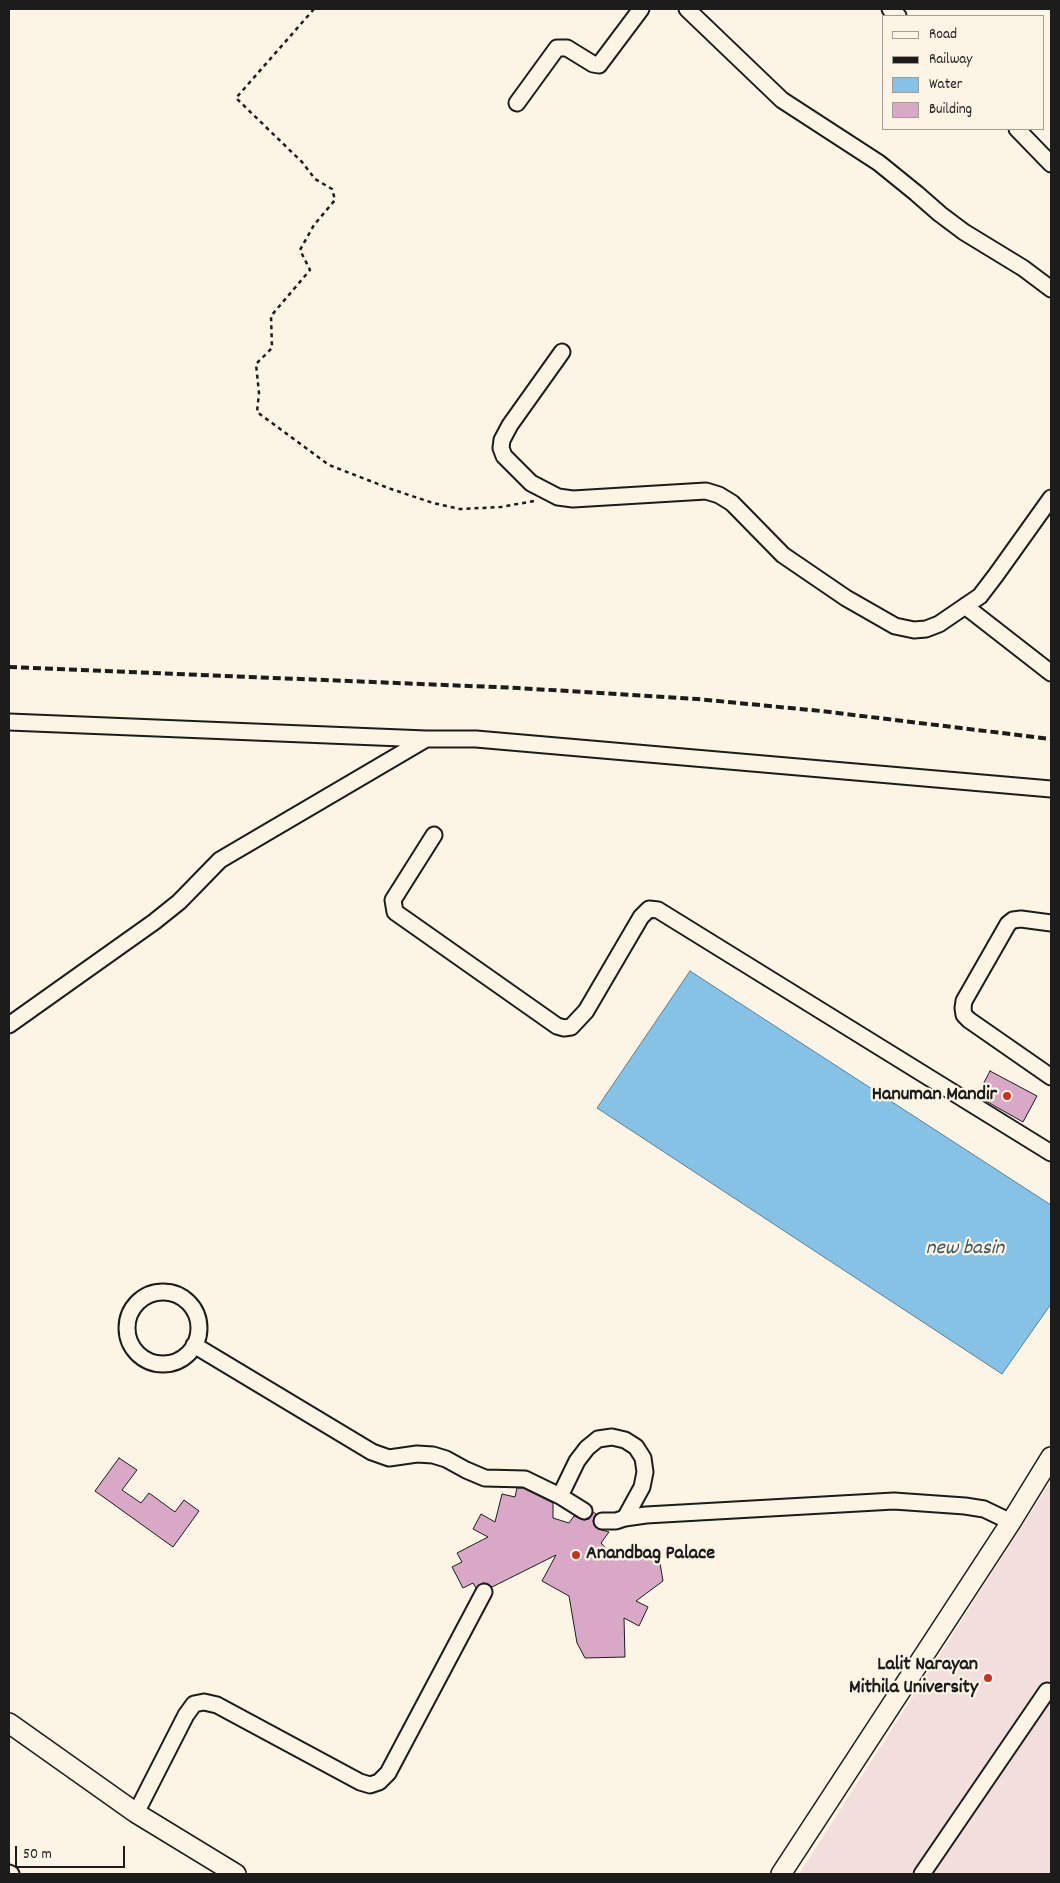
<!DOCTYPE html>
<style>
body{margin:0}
#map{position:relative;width:1060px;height:1883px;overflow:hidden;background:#fcf5e5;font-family:Dekko,sans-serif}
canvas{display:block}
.frame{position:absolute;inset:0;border:10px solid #1c1c1c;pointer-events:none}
.legend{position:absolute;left:882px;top:15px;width:162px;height:115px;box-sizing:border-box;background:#fcf5e5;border:1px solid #a29e95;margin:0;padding:6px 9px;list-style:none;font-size:15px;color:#1c1c1c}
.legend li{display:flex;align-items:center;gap:10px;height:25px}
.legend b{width:25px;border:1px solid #a29e95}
.scale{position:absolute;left:15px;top:1846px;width:110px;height:22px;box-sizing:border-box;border:2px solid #1c1c1c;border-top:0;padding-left:6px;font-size:15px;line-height:18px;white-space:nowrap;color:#1c1c1c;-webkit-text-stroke:4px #fcf5e5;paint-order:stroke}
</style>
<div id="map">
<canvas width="1060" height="1883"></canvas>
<div class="frame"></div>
<ul class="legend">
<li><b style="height:6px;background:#fcf5e5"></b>Road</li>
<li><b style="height:6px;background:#1c1c1c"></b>Railway</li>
<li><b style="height:14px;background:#86c2e6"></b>Water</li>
<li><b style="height:14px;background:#d9a8c7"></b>Building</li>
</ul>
<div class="scale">50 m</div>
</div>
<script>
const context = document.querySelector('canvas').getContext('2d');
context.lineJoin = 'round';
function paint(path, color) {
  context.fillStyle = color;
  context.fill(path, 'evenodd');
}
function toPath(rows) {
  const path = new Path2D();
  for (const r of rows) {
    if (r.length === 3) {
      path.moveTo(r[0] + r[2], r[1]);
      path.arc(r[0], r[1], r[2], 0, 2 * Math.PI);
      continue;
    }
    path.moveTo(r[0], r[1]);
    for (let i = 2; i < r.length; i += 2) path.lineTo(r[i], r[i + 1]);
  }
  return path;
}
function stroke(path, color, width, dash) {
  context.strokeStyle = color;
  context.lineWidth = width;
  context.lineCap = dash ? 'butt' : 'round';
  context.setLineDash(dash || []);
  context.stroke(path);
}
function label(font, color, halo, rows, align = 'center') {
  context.font = font + ' Dekko,sans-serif';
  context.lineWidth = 4.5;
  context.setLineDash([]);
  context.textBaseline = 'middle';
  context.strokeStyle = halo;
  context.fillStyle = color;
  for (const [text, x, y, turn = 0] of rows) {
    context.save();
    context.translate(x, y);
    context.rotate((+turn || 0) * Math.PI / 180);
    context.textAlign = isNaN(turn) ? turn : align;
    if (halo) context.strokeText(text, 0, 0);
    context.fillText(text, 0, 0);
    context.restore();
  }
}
const built = toPath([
 [1051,1481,1051,1874,799,1874]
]);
const water = toPath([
 [690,971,1051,1205,1051,1304,1002,1374,597,1108,690,971]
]);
const building = toPath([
 [990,1071,1037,1096,1023,1122,977,1096,990,1071],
 [119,1458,137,1470,122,1490,141,1503,149,1493,175,1512,184,1500,199,1511,173,1547,95,1491,119,1458],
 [517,1488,523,1488,553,1503,553,1518,569,1523,574,1516,584,1520,589,1519,593,1512,596,1514,593,1521,594,1525,598,1529,609,1532,601,1543,613,1556,629,1548,634,1558,643,1554,660,1563,663,1581,636,1601,648,1607,639,1626,624,1618,625,1657,585,1658,577,1643,569,1596,542,1581,556,1555,492,1587,488,1584,483,1583,476,1588,473,1583,463,1588,452,1567,462,1562,457,1553,488,1537,473,1529,481,1514,495,1522,502,1494,515,1497,517,1488]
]);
const path = toPath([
 [314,9,236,98,302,162,315,179,332,189,335,200,314,225,300,250,310,270,271,316,272,348,256,364,259,393,257,412,329,465,391,489,433,503,460,509,501,507,534,501]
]);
const minor = toPath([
 [687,9,782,100,879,163,916,193,940,214,964,232,1023,268,1051,289],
 [890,9,898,16],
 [517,103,557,48,567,48,593,64,599,65,641,9],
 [1017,129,1051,164],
 [562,352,510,425,502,440,501,448,504,456,531,483,558,497,573,499,706,491,719,495,732,503,783,555,846,598,895,626,914,630,926,629,939,624,980,596,996,575,1051,498],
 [965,606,1051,673],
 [9,722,426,739,476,739,1051,789],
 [434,835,393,900,395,912,557,1026,564,1028,571,1027,586,1011,641,917,649,909,658,910,1051,1153],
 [1051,923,1021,919,1013,920,1008,924,964,1001,963,1008,964,1015,969,1020,1051,1077],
 [9,1025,154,922,179,902,220,860,426,739],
 [163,1328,36],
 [194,1345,372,1452,389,1458,417,1454,433,1455,446,1459,466,1470,485,1478,525,1479,560,1496,584,1511],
 [560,1496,577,1461,587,1448,598,1439,612,1437,625,1440,636,1447,643,1458,645,1472,642,1487,625,1518],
 [602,1521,616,1521,625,1518,646,1515,894,1501,965,1506,984,1509,1011,1522],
 [136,1813,186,1715,194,1704,204,1702,217,1705,360,1782,370,1785,379,1782,388,1773,484,1592],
 [9,1873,11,1874],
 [922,1874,1047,1691]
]);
const major = toPath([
 [9,1723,136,1813,236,1874],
 [781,1874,1011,1522,1051,1457]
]);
const rail = toPath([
 [9,667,518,688,697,699,821,711,1051,739]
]);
const markers = [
 [1007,1096,5,"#c8321e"],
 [576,1555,5,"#c8321e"],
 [988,1678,5,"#c8321e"]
];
const poiNames = [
 ["Hanuman Mandir",997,1096],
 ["Anandbag Palace",586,1555,"left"],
 ["Lalit Narayan",978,1666],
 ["Mithila University",978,1689]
];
const waterNames = [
 ["new basin",965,1250]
];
paint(built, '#f2dedc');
paint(water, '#86c2e6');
stroke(water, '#5c8095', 1);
paint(building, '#d9a8c7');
stroke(building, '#1c1c1c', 1);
stroke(minor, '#1c1c1c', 19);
stroke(major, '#1c1c1c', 22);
stroke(path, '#1c1c1c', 2.5, [4, 4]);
stroke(minor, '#fcf5e5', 15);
stroke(major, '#fcf5e5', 19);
stroke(rail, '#1c1c1c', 4, [8, 4]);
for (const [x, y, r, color] of markers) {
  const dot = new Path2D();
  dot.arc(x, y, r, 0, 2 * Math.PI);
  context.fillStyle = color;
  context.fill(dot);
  stroke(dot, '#fcf5e5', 2);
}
label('bold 20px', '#1c1c1c', '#fcf5e5', poiNames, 'right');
label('italic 21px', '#415663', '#fcf5e5', waterNames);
</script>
